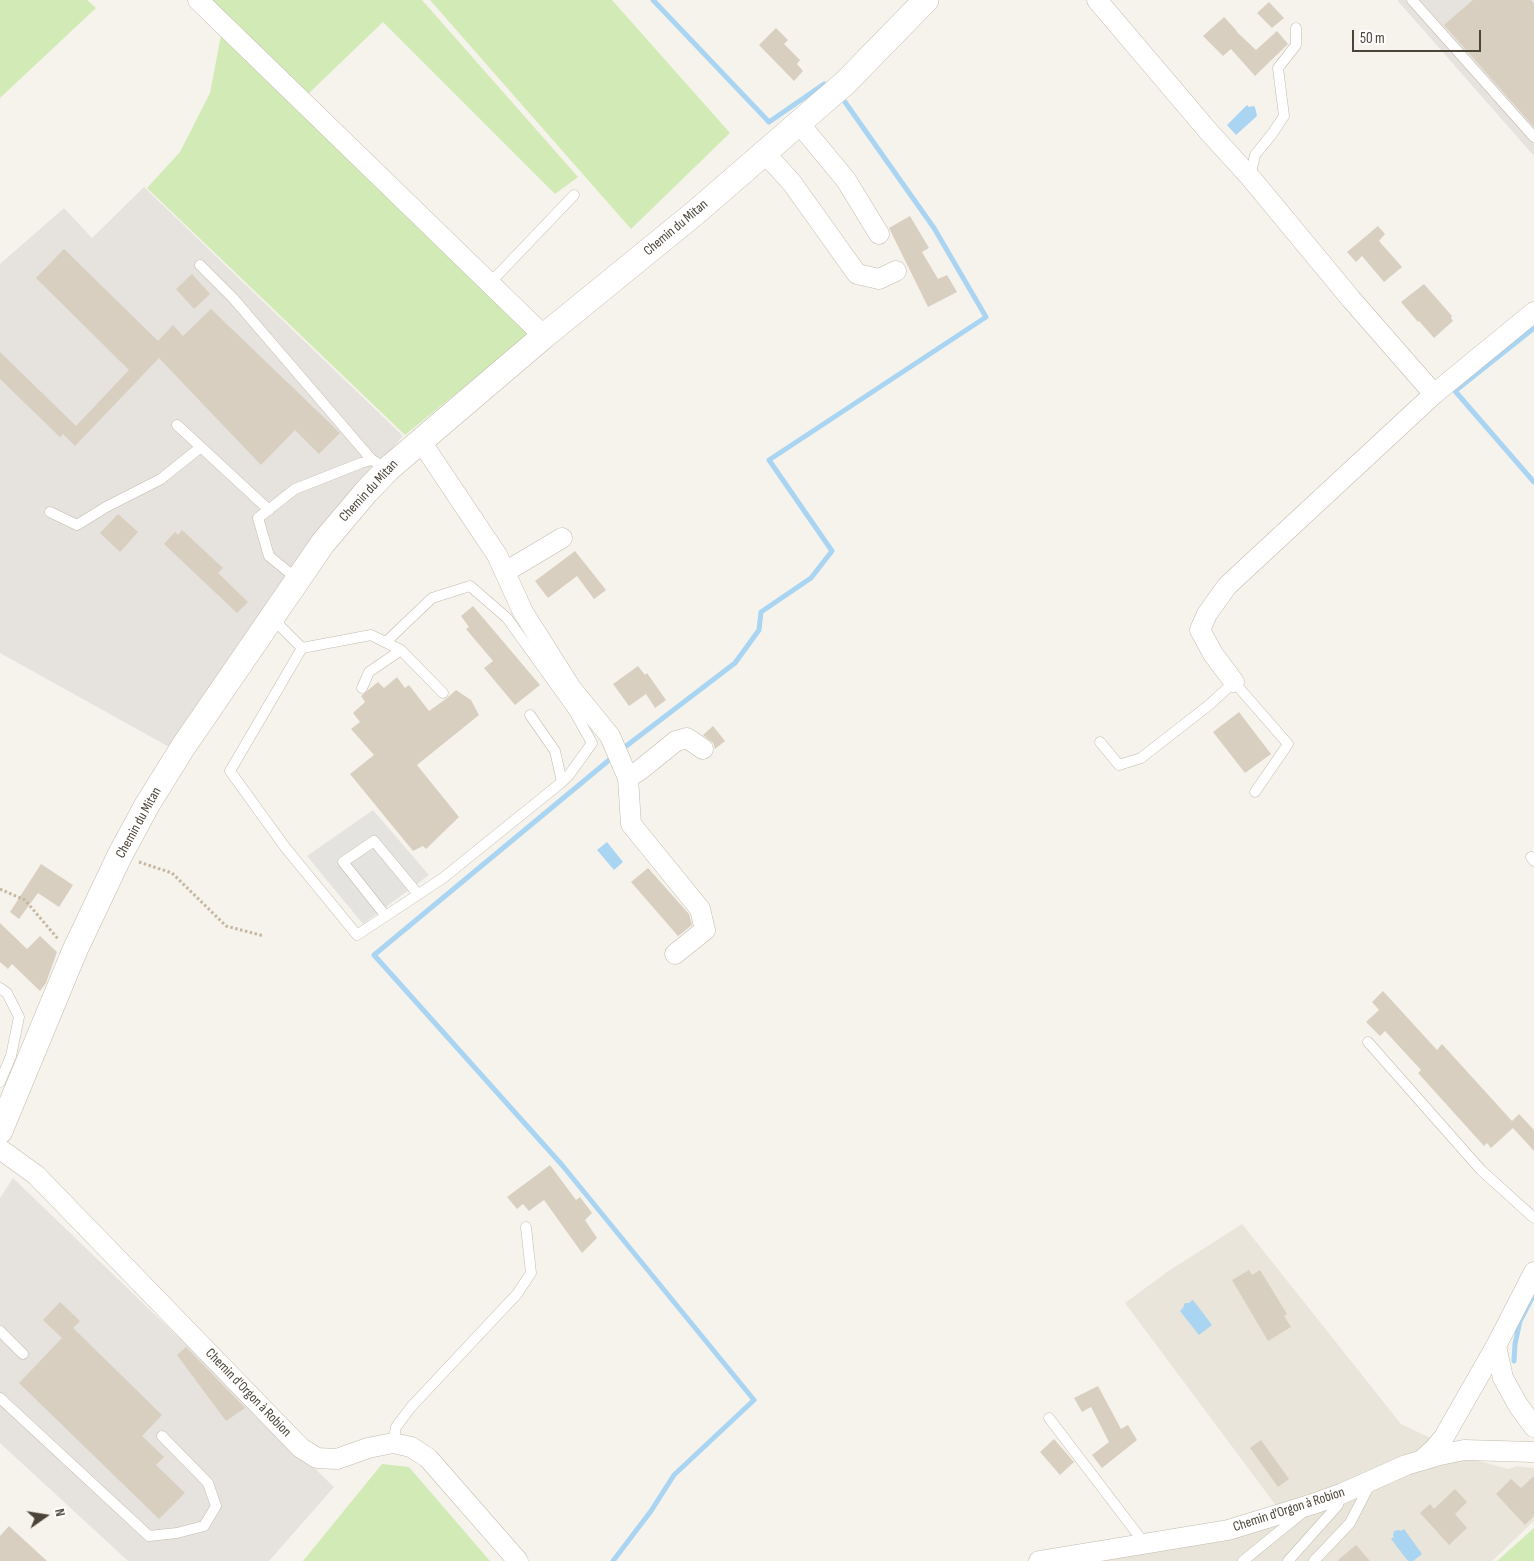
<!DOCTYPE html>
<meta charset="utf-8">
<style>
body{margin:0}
#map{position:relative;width:1534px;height:1561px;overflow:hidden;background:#f6f3ec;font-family:"Sofia Sans Condensed",sans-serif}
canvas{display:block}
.north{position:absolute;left:20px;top:1491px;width:50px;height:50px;-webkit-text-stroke:4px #fff;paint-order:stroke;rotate:77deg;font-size:14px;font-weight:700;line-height:20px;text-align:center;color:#4b4439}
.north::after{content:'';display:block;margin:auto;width:18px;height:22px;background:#4b4439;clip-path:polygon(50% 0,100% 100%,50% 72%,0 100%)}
.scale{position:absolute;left:1352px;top:30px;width:129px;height:22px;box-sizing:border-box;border:2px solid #4b4439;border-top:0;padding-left:6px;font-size:15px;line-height:18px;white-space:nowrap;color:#4b4439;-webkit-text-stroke:4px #fff;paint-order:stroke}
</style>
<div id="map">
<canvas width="1534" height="1561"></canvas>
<div class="north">N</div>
<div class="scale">50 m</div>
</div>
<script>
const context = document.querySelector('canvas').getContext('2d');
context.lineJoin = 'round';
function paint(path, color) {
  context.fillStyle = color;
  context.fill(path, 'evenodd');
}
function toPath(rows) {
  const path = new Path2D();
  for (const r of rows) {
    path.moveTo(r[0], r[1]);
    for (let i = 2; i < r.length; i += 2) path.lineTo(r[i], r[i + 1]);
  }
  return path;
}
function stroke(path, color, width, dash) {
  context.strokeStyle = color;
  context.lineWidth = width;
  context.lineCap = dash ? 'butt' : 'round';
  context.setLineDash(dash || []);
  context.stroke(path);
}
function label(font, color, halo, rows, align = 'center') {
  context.font = font + ' "Sofia Sans Condensed",sans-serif';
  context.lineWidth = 4.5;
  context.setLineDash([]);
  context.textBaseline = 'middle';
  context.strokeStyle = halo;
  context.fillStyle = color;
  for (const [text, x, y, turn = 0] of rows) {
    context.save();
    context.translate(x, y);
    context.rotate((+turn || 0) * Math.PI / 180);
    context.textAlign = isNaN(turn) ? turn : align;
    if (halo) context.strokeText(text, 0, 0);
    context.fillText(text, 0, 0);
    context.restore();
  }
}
const residential = toPath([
 [1242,1224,1401,1424,1479,1461,1509,1469,1516,1466,1534,1468,1534,1521,1492,1561,1073,1561,1286,1519,1125,1303,1167,1272]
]);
const industrial = toPath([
 [1397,0,1534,0,1534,156],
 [144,187,403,436,363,483,171,748,0,653,0,264,64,208,92,238],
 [13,1178,334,1487,269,1561,128,1561,0,1443,0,1198]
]);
const green = toPath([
 [0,0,87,0,96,8,0,98],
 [208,0,422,0,578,177,555,194,383,22,307,95],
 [430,0,612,0,730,133,631,229],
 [222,30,532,332,405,435,147,188,180,152,210,93],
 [382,1464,409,1467,490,1561,303,1561],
 [1534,1528,1534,1561,1497,1561]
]);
const parking = toPath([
 [373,810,429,875,363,924,307,856]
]);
const water = toPath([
 [1247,105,1249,107,1253,106,1255,107,1257,116,1236,135,1227,125],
 [607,842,623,862,614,870,597,850],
 [1193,1300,1212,1325,1199,1335,1180,1311,1183,1308,1185,1303,1189,1303],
 [1404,1529,1422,1554,1413,1561,1408,1561,1391,1539,1394,1537,1393,1535,1394,1531,1399,1530,1401,1531]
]);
const stream = toPath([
 [653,0,769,122,824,84,828,85],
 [1534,328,1455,391,1534,482],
 [621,750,735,663,759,630,761,612,811,578,832,551,769,460,986,317,934,228,845,102],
 [1514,1361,1515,1344,1520,1321,1534,1294],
 [613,1561,651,1511,674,1475,754,1400,562,1165,374,955,614,756]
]);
const building = toPath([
 [1473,0,1531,0,1534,4,1534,127,1444,25],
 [1269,2,1284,18,1272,28,1257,13],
 [1224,17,1236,30,1237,32,1256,50,1277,31,1288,44,1255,76,1231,49,1223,56,1203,36],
 [776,28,788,40,784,44,800,60,797,64,803,71,794,81,759,45],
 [910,216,929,248,922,252,938,279,947,275,957,292,928,307,889,228],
 [1378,226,1385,234,1379,241,1402,267,1384,282,1362,256,1356,262,1347,252],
 [64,249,158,341,173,325,183,336,211,309,340,433,319,454,295,430,261,465,159,358,75,446,63,434,60,437,0,379,0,352,76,426,129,370,36,278],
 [192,274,210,294,194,309,176,289],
 [1424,284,1452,316,1451,318,1453,321,1434,338,1419,321,1418,322,1401,302],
 [118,514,138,532,120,552,100,533],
 [182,530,223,568,218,573,248,602,237,613,164,544,175,532,178,535],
 [575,551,606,590,594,599,577,576,548,598,535,581],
 [473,606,540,685,515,705,484,668,493,661,466,629,469,627,461,616],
 [638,666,645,675,647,673,666,700,655,708,646,694,629,706,613,684],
 [397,677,405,688,409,685,429,711,447,698,456,690,471,700,479,715,417,765,459,817,426,849,423,846,413,851,350,774,374,755,351,729,360,722,353,713,365,702,361,696,378,682,384,688],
 [1239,712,1271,754,1245,773,1213,732],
 [713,726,725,741,715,749,713,743,703,735],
 [41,864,73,885,59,907,38,893,19,919,10,912],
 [648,868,689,914,692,925,678,936,631,882],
 [0,923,27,949,40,936,57,952,46,983,40,991,12,964,8,969,0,962],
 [1383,991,1437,1050,1442,1044,1512,1121,1519,1114,1534,1130,1534,1151,1513,1128,1491,1148,1487,1143,1484,1146,1418,1073,1421,1070,1385,1031,1380,1036,1366,1022,1379,1010,1372,1002],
 [550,1165,576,1200,580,1197,592,1213,585,1220,597,1238,582,1253,544,1200,529,1211,523,1204,517,1209,507,1197],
 [1249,1270,1252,1275,1260,1270,1287,1314,1284,1316,1291,1327,1268,1341,1232,1280],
 [60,1302,80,1321,73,1328,162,1415,142,1436,164,1457,156,1465,185,1493,159,1519,19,1383,62,1338,43,1320],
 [186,1347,217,1379,245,1408,226,1421,177,1355],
 [1098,1386,1121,1429,1128,1425,1137,1440,1102,1468,1092,1455,1109,1442,1091,1407,1082,1412,1074,1398],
 [1054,1439,1074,1462,1060,1475,1040,1452],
 [1261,1440,1289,1479,1278,1487,1250,1448],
 [1534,1476,1534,1516,1525,1525,1496,1494,1511,1479,1521,1488],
 [1455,1489,1467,1502,1455,1514,1467,1528,1449,1545,1420,1513,1430,1504,1434,1509],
 [9,1526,47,1561,0,1561,0,1536],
 [1356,1545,1370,1561,1337,1561]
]);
const path = toPath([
 [139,862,172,873,226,926,264,936],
 [0,889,25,900,58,939]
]);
const service = toPath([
 [1412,0,1534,137],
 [1250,177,1255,155,1272,134,1284,116,1278,68,1296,45,1296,28],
 [200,265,233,298,372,460],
 [490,283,574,195],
 [177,425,269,510],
 [50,512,77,525,106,507,161,479,201,447],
 [297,579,269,556,258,518,295,489,361,463,372,460,376,462],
 [272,618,302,648,371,635,401,650,443,693],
 [302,648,230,771,285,847,357,935,443,878,562,782,569,775,592,743,574,711,507,618,470,586,432,598,386,642],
 [362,688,369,672,401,650],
 [530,715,555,751,562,782],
 [1100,742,1119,765,1141,758,1209,705,1234,682,1288,744,1255,792],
 [1531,857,1534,861],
 [385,915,343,862,374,841,418,894],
 [0,988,7,993,19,1017,11,1056,0,1082],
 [1368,1042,1481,1170,1534,1218],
 [0,1331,23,1354],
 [0,1398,149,1536,177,1533,204,1526,216,1506,208,1483,162,1436],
 [1049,1418,1145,1544],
 [393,1443,396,1427,411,1407,517,1294,531,1273,526,1227],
 [1243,1561,1302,1513],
 [1288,1561,1338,1505,1341,1494],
 [1314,1561,1350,1523,1370,1484]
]);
const minor = toPath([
 [198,0,544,336],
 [1097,0,1209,132,1250,177,1351,299,1434,394],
 [798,122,846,180,879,234],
 [764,152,792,183,857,274,879,279,896,271],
 [420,440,497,555,523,612,571,688,610,736,628,778,631,824,700,909,705,930,675,954],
 [505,572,562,538],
 [1234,682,1213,654,1200,630,1207,614,1227,586,1434,394,1534,312],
 [628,778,640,770,676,741,687,738,703,749],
 [0,1149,36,1175,301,1448,317,1458,337,1459,368,1448,393,1443,411,1447,428,1458,518,1561],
 [1496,1346,1503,1378,1518,1405,1534,1427],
 [1423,1459,1435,1448,1444,1437,1496,1346,1534,1272],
 [1039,1561,1228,1530,1313,1504,1341,1494,1406,1465,1440,1455,1464,1450,1534,1452]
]);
const tertiary = toPath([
 [0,1131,75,950,120,855,147,805,183,747,323,543,366,492,388,469,544,336,695,213,845,83,926,0]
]);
const streetNames = [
 ["Chemin du Mitan",676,228,-40],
 ["Chemin du Mitan",369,491,-47],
 ["Chemin du Mitan",139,823,-61],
 ["Chemin d'Orgon à Robion",248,1393,46],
 ["Chemin d'Orgon à Robion",1289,1510,-18]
];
paint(residential, '#eae5da');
paint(industrial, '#e6e2dd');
paint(green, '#d2eab5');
paint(parking, '#e5e3e0');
paint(water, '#a9d4f2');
stroke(stream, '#a9d4f2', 5);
paint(building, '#d8cfc1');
stroke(service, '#c2bbae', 11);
stroke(minor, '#c2bbae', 21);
stroke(tertiary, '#c2bbae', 26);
stroke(path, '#c4b79f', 3, [2.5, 2.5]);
stroke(service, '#fff', 10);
stroke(minor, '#fff', 20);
stroke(tertiary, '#fff', 25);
label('14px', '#4b4439', '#fff', streetNames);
</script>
